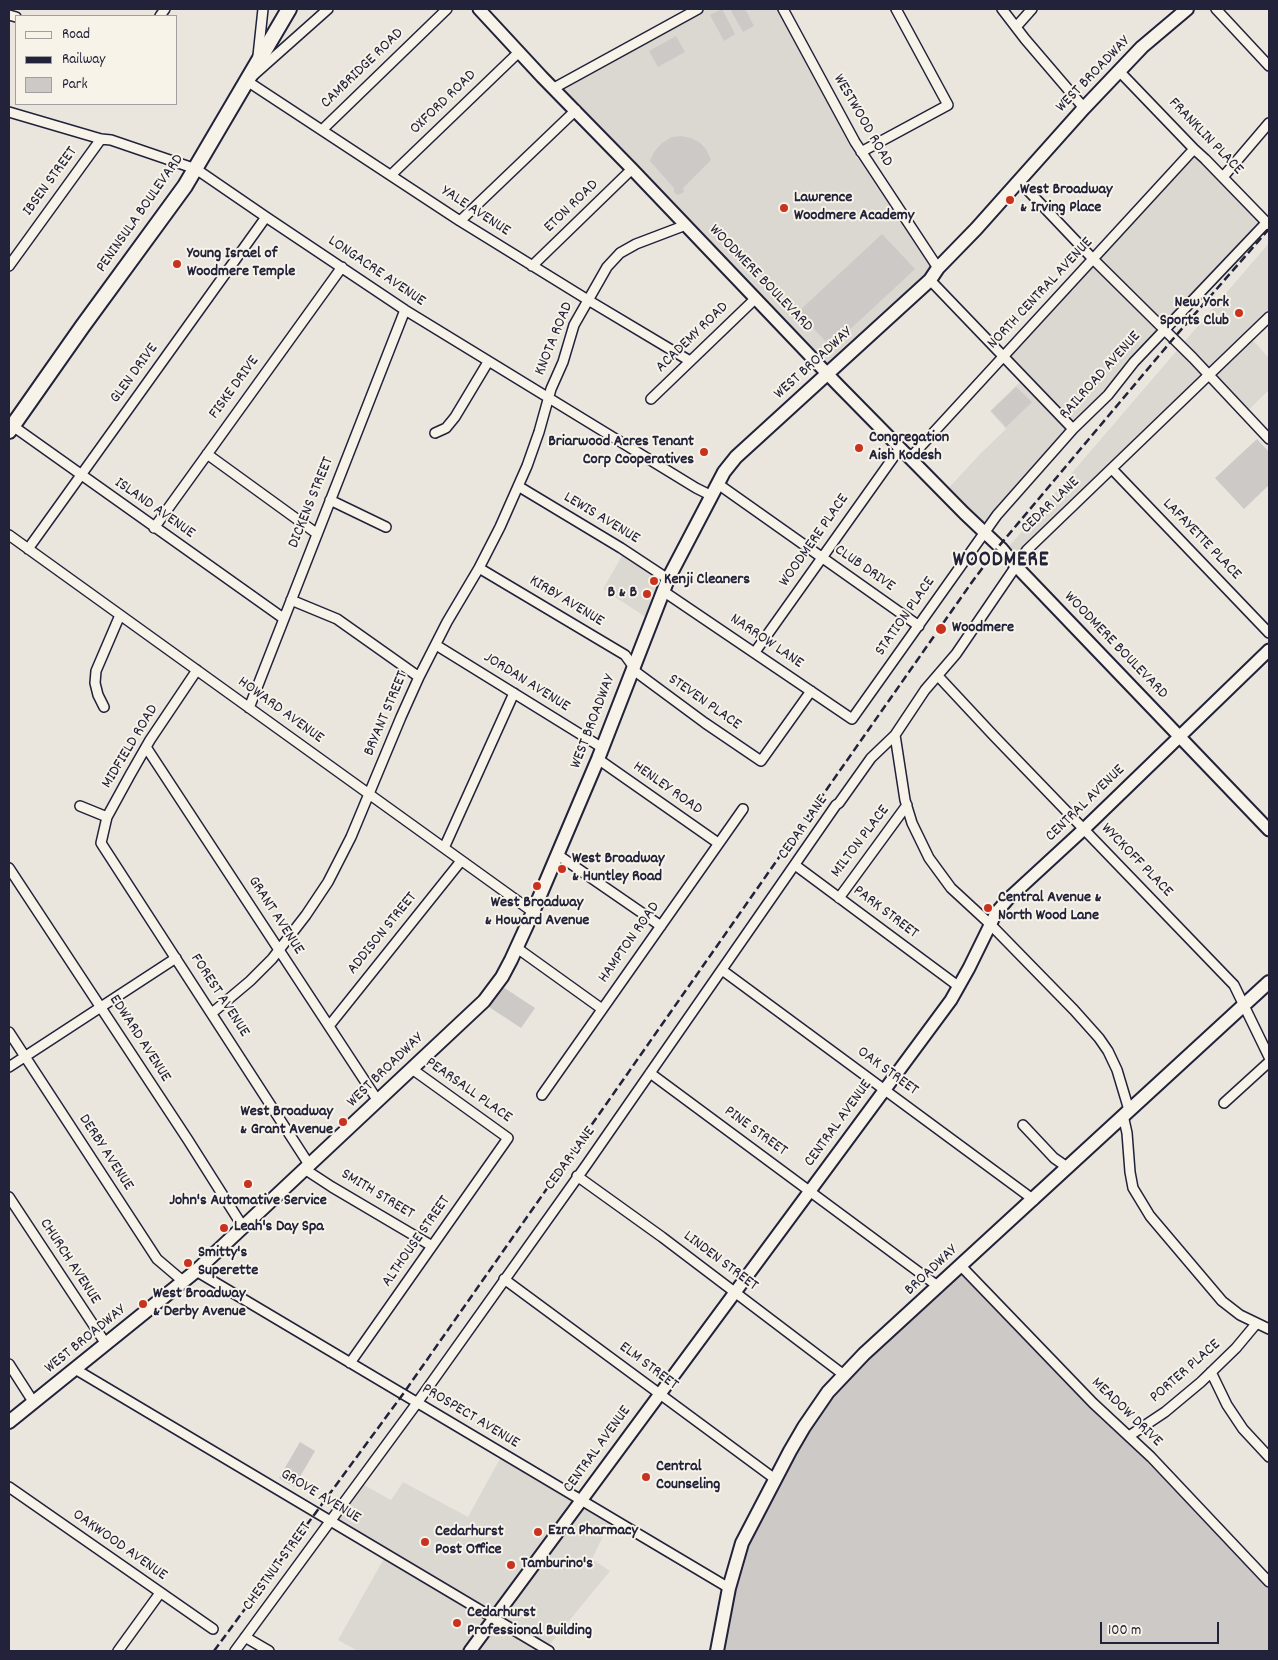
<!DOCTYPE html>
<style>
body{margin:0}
#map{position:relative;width:1278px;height:1660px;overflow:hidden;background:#eae6de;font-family:Dekko,sans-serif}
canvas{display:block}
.frame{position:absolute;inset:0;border:10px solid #22223b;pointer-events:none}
.legend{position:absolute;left:15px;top:15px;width:162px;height:90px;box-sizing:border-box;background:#f7f3e8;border:1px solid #a29fa3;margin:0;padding:6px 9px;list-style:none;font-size:15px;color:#22223b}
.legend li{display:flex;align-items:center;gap:10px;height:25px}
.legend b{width:25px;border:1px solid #a29fa3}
.scale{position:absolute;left:1100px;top:1622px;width:119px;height:22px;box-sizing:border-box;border:2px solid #22223b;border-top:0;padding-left:6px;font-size:15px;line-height:18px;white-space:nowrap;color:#22223b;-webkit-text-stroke:4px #f7f3e8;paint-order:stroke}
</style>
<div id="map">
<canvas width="1278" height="1660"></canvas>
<div class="frame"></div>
<ul class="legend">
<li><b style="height:6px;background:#f7f3e8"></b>Road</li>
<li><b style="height:6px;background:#22223b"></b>Railway</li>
<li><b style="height:14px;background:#cdc9c6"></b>Park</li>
</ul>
<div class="scale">100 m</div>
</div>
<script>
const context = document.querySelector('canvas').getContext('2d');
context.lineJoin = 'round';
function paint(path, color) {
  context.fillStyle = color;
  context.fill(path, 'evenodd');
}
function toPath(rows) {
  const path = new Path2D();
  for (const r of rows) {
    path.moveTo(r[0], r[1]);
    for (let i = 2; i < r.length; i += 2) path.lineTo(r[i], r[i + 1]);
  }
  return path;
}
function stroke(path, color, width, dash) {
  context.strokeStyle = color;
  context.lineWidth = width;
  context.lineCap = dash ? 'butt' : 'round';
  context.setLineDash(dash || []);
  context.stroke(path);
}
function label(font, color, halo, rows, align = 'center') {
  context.font = font + ' Dekko,sans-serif';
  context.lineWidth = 4;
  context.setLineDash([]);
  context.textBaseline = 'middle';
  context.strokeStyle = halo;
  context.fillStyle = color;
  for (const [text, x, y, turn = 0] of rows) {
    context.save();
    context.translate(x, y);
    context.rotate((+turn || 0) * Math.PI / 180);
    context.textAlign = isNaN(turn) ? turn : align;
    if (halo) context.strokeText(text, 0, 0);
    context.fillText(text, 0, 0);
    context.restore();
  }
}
const built = toPath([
 [707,9,777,9,851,148,931,268,828,365,561,89],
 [1194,149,1266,223,1108,395,986,536,944,493,981,453,1006,429,990,411,1023,379,1000,357],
 [1269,243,1269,318,1250,337,1269,358,1269,390,1243,415,1208,375,1015,564,1005,551],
 [623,554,666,578,647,618,603,589],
 [502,1455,611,1520,592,1559,610,1571,546,1649,549,1651,358,1651,338,1640,386,1555,329,1518,357,1481,391,1500,403,1482,468,1517]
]);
const green = toPath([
 [722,9,735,34,724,41,710,15],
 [730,9,745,9,754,26,743,32],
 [676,36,685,52,658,67,649,51],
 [681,136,691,138,699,142,706,149,711,160,683,188,684,192,678,195,674,192,674,188,650,161,654,152,662,143,672,137],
 [882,234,915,269,831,347,798,312],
 [1016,387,1032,402,1006,427,991,411],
 [1257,439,1269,452,1269,485,1244,509,1215,478],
 [503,987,535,1008,521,1028,489,1007],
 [962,1273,1269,1581,1269,1651,718,1651,733,1573,782,1470,830,1396],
 [300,1442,315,1451,294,1487,279,1478]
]);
const minor = toPath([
 [328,9,247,81,460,221,588,300,690,361],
 [783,9,855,142,938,268],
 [1002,9,1025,39,1084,108],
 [1216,9,1269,66],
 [9,15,16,17],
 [160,16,165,9],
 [1016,27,1032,9],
 [258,56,263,9],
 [1119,71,1194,149,1205,159,1269,225],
 [554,88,698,9],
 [9,112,101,139,111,140,196,169,266,217,405,310,696,488,712,496],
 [322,130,447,9],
 [861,152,948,105,896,9],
 [391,175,519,52],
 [1223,177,1269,123],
 [1019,181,1094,260,1193,358,1269,439],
 [460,221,576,110],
 [9,266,101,139],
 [532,266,632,169],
 [930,280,1073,429],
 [651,399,756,298],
 [10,424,283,618],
 [435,433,446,428,455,417,488,362],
 [207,454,316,533],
 [910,458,1194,149],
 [1112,469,1269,633],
 [718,484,919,626],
 [518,486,621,548,668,579],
 [330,500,386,527],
 [154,528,342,267],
 [9,535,533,912],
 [28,549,266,217],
 [479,568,625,655,633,666,636,672,705,723,761,761,811,691],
 [663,591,852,719,997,515,1073,429,1108,395,1134,362,1266,223],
 [291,600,337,619,419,677],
 [436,645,601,747],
 [755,652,900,448],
 [197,670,150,740,130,775,107,817,101,843,310,1166],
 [938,676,993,735,1234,985,1269,1057],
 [104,707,98,695,95,683,96,671,120,615],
 [249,708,405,310],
 [895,735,905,800,912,823,929,858,951,888,990,924,1074,1010,1099,1038,1108,1051,1117,1070,1129,1110],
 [146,747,378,1101],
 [598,759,718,843],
 [80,806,107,817],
 [444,848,514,693],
 [558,855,661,926],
 [795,865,958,986],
 [9,868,188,1140,243,1227],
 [839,898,907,805],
 [517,948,602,1009],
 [722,970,1034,1200],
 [212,1013,250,981,272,959,306,915,328,882,351,837,401,717,419,677,447,622,479,568,500,527,527,466,539,432,551,389,563,362,574,325,607,267,620,253,636,244,686,225],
 [329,1026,461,861],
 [9,1032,157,1259,184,1282],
 [9,1067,176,958],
 [650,1073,939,1287],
 [542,1095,743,809],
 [1224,1103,1269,1062],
 [1123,1115,1127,1133,1130,1172,1133,1188,1150,1216,1222,1301,1240,1315,1269,1329],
 [1023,1125,1054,1158,1067,1167],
 [306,1170,332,1187,432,1246],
 [577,1176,662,1237,844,1375],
 [9,1197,106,1344],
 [961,1266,1093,1403,1151,1457,1269,1582],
 [196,1271,729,1588],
 [504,1279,775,1479],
 [350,1363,508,1138,412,1069],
 [9,1364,34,1403],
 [75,1369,549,1651],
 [1211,1372,1227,1405,1243,1429,1269,1457],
 [1129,1436,1165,1412,1201,1382,1236,1348,1256,1324],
 [9,1487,213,1629],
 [245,1637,269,1651],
 [118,1651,160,1593],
 [235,1651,417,1403,587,1164,836,805,839,803,871,758,895,735,925,690,956,654,1027,550,1269,317]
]);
const tertiary = toPath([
 [479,9,542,77,632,169,838,385,964,513,1002,549,1016,566,1269,830],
 [470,1651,951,1000,969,968,996,913,1008,899,1084,829,1269,650]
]);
const secondary = toPath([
 [9,1422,196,1271,484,1001,502,977,511,960,533,912,598,759,668,579,724,472,736,457,930,280,938,268,976,229,1084,108,1142,47,1187,9],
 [717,1651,729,1588,742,1543,790,1451,804,1427,828,1392,864,1354,1269,982]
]);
const primary = toPath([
 [9,431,82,327,185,186,289,9]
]);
const rail = toPath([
 [214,1651,403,1394,972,582,999,546,1173,339,1269,229]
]);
const markers = [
 [1010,200,5,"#c8321e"],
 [784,208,5,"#c8321e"],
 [177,264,5,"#c8321e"],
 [1239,313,5,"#c8321e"],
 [859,448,5,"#c8321e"],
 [704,452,5,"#c8321e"],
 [654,581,5,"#c8321e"],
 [647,594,5,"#c8321e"],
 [941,629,6,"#c8321e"],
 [562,869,5,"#c8321e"],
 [537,886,5,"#c8321e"],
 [988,908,5,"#c8321e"],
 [343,1122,5,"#c8321e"],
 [248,1184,5,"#c8321e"],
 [224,1228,5,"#c8321e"],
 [188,1263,5,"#c8321e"],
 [143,1304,5,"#c8321e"],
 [646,1477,5,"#c8321e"],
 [538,1532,5,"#c8321e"],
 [425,1542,5,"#c8321e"],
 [511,1565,5,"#c8321e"],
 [457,1623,5,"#c8321e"]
];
const streetNames = [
 ["CAMBRIDGE ROAD",363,69,-44],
 ["WEST BROADWAY",1094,75,-46],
 ["OXFORD ROAD",444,103,-44],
 ["WESTWOOD ROAD",862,121,60],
 ["FRANKLIN PLACE",1205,137,46],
 ["IBSEN STREET",51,182,-54],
 ["ETON ROAD",572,207,-44],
 ["YALE AVENUE",475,212,33],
 ["PENINSULA BOULEVARD",141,214,-55],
 ["LONGACRE AVENUE",376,272,34],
 ["WOODMERE BOULEVARD",760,279,46],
 ["NORTH CENTRAL AVENUE",1041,294,-47],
 ["ACADEMY ROAD",693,338,-44],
 ["KNOTA ROAD",555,339,-68],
 ["WEST BROADWAY",814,364,-42],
 ["GLEN DRIVE",135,374,-54],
 ["RAILROAD AVENUE",1101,376,-48],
 ["FISKE DRIVE",235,388,-54],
 ["DICKENS STREET",312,503,-68],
 ["CEDAR LANE",1051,506,-44],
 ["ISLAND AVENUE",154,509,35],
 ["LEWIS AVENUE",601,519,31],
 ["LAFAYETTE PLACE",1201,540,46],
 ["WOODMERE PLACE",815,541,-55],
 ["CLUB DRIVE",864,569,35],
 ["KIRBY AVENUE",566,602,31],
 ["STATION PLACE",906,617,-55],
 ["NARROW LANE",766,642,34],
 ["WOODMERE BOULEVARD",1115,646,46],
 ["JORDAN AVENUE",526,683,32],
 ["STEVEN PLACE",704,703,35],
 ["HOWARD AVENUE",280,711,36],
 ["BRYANT STREET",387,714,-67],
 ["WEST BROADWAY",594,722,-69],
 ["MIDFIELD ROAD",131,747,-59],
 ["HENLEY ROAD",667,789,35],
 ["CENTRAL AVENUE",1086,804,-44],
 ["CEDAR LANE",804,828,-55],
 ["MILTON PLACE",861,842,-53],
 ["WYCKOFF PLACE",1136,861,46],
 ["PARK STREET",885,913,37],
 ["GRANT AVENUE",275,916,57],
 ["ADDISON STREET",383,934,-51],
 ["HAMPTON ROAD",630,943,-55],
 ["FOREST AVENUE",219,996,57],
 ["EDWARD AVENUE",139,1039,57],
 ["WEST BROADWAY",386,1071,-44],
 ["OAK STREET",887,1072,36],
 ["PEARSALL PLACE",468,1091,35],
 ["CENTRAL AVENUE",839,1124,-54],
 ["PINE STREET",755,1132,36],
 ["DERBY AVENUE",105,1153,57],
 ["CEDAR LANE",571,1159,-54],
 ["SMITH STREET",377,1195,31],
 ["ALTHOUSE STREET",417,1242,-55],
 ["CHURCH AVENUE",69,1262,57],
 ["LINDEN STREET",720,1262,37],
 ["BROADWAY",932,1271,-43],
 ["WEST BROADWAY",86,1340,-39],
 ["ELM STREET",648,1367,37],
 ["PORTER PLACE",1186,1372,-41],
 ["MEADOW DRIVE",1126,1413,44],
 ["PROSPECT AVENUE",470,1417,31],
 ["CENTRAL AVENUE",598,1450,-54],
 ["GROVE AVENUE",320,1497,31],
 ["OAKWOOD AVENUE",119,1546,35],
 ["CHESTNUT STREET",278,1567,-54]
];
const poiNames = [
 ["West Broadway",1020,191],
 ["& Irving Place",1020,209],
 ["Lawrence",794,199],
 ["Woodmere Academy",794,217],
 ["Young Israel of",187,255],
 ["Woodmere Temple",187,273],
 ["New York",1229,304,"right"],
 ["Sports Club",1229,322,"right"],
 ["Congregation",869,439],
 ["Aish Kodesh",869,457],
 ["Briarwood Acres Tenant",694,443,"right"],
 ["Corp Cooperatives",694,461,"right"],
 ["Kenji Cleaners",664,581],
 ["B & B",637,594,"right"],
 ["Woodmere",952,629],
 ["West Broadway",572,860],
 ["& Huntley Road",572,878],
 ["Central Avenue &",998,899],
 ["North Wood Lane",998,917],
 ["West Broadway",537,904,"center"],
 ["& Howard Avenue",537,922,"center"],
 ["West Broadway",333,1113,"right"],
 ["& Grant Avenue",333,1131,"right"],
 ["John's Automative Service",248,1202,"center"],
 ["Leah's Day Spa",234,1228],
 ["Smitty's",198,1254],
 ["Superette",198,1272],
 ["West Broadway",153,1295],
 ["& Derby Avenue",153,1313],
 ["Central",656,1468],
 ["Counseling",656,1486],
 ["Ezra Pharmacy",548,1532],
 ["Cedarhurst",435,1533],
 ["Post Office",435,1551],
 ["Tamburino's",521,1565],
 ["Cedarhurst",467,1614],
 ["Professional Building",467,1632]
];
const districtNames = [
 ["WOODMERE",1001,562]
];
paint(built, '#dbd8d2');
paint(green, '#cdc9c6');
stroke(minor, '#22223b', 12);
stroke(tertiary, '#22223b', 15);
stroke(secondary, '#22223b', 16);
stroke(primary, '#22223b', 18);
stroke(minor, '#f7f3e8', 9);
stroke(tertiary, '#f7f3e8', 11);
stroke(secondary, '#f7f3e8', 12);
stroke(primary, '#f7f3e8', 14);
stroke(rail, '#22223b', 2.5, [8, 4]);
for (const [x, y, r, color] of markers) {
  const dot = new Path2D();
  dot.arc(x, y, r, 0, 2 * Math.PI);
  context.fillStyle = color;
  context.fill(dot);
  stroke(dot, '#f7f3e8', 2);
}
label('16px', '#22223b', '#f7f3e8', streetNames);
label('bold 16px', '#22223b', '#f7f3e8', poiNames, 'left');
context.letterSpacing = '1px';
label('bold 21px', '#22223b', '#f7f3e8', districtNames);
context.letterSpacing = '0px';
</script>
